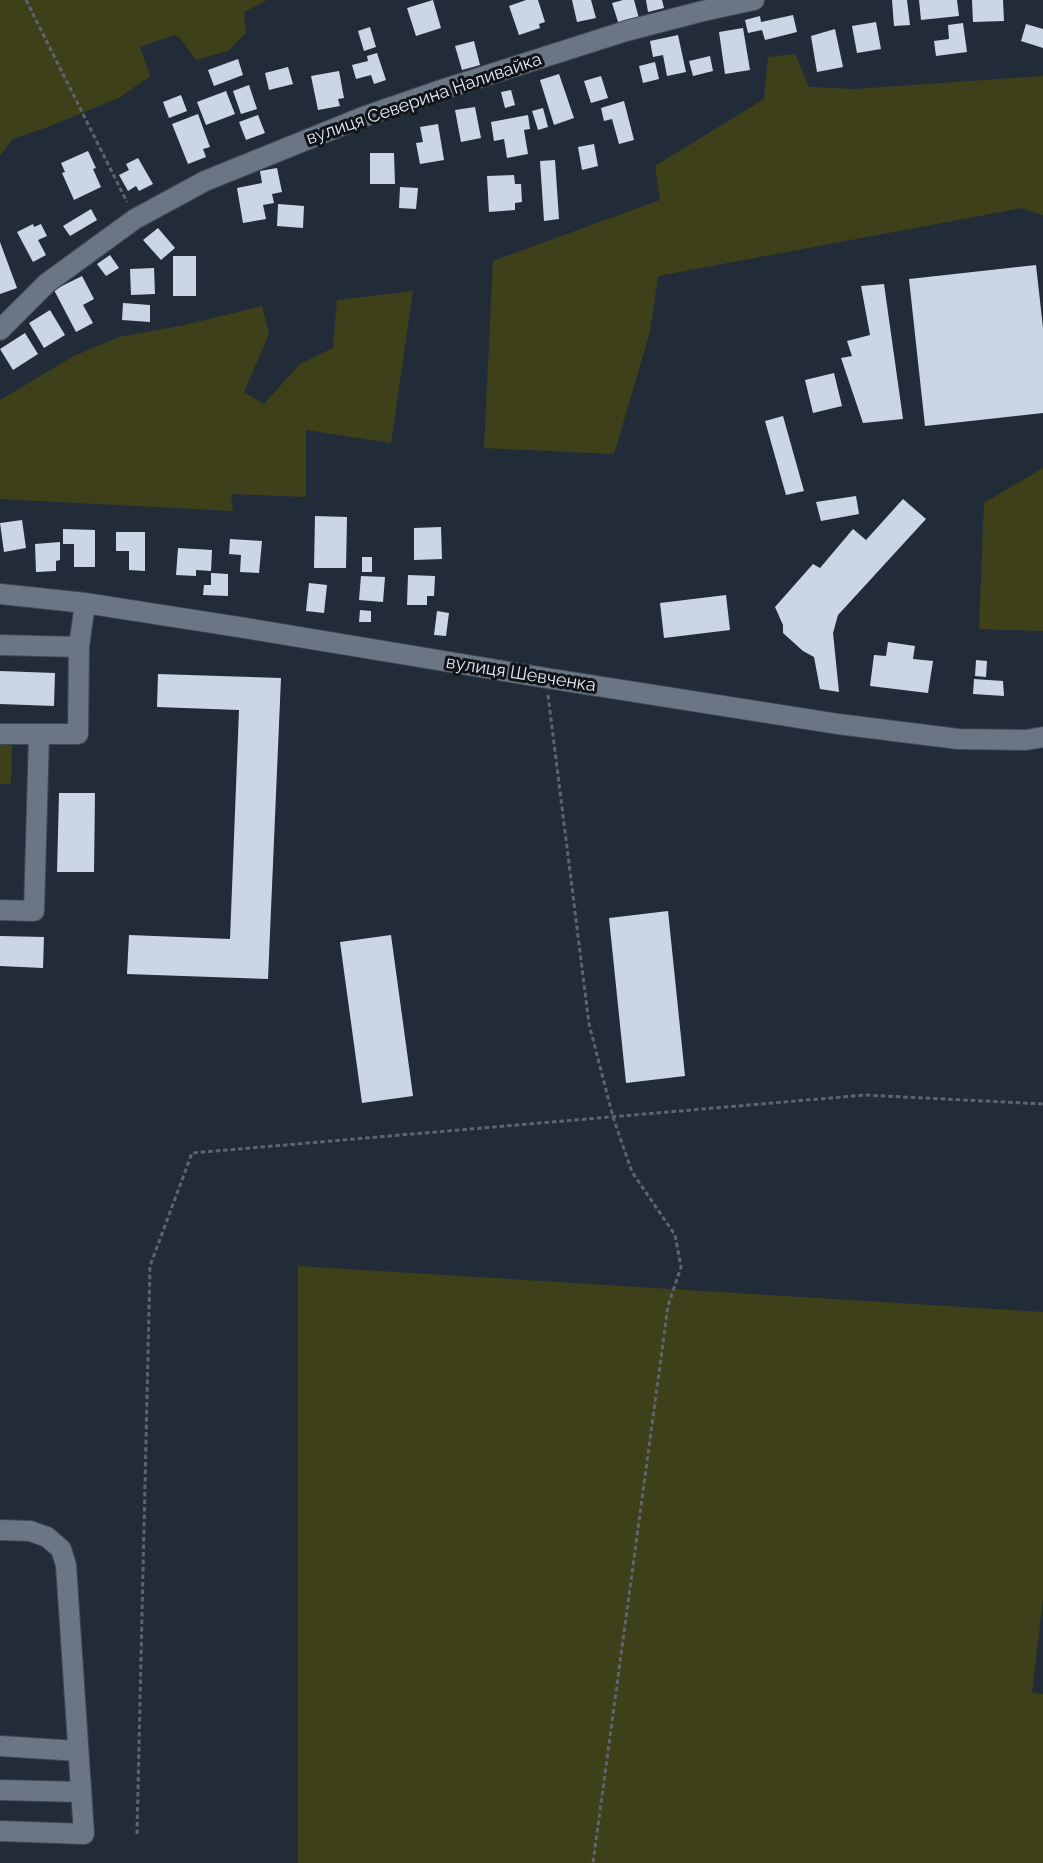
<!DOCTYPE html>
<meta charset="utf-8">
<style>
body{margin:0}
canvas{display:block;background:#222c38}
</style>
<canvas width="1043" height="1863"></canvas>
<script>
const context = document.querySelector('canvas').getContext('2d');
context.lineJoin = 'round';
function paint(path, color) {
  context.fillStyle = color;
  context.fill(path, 'evenodd');
}
function toPath(rows) {
  const path = new Path2D();
  for (const r of rows) {
    path.moveTo(r[0], r[1]);
    for (let i = 2; i < r.length; i += 2) path.lineTo(r[i], r[i + 1]);
  }
  return path;
}
function stroke(path, color, width, dash) {
  context.strokeStyle = color;
  context.lineWidth = width;
  context.lineCap = dash ? 'butt' : 'round';
  context.setLineDash(dash || []);
  context.stroke(path);
}
function label(font, color, halo, rows, align = 'center') {
  context.font = font + ' Raleway,sans-serif';
  context.lineWidth = 6;
  context.setLineDash([]);
  context.textBaseline = 'middle';
  context.strokeStyle = halo;
  context.fillStyle = color;
  for (const [text, x, y, turn = 0] of rows) {
    context.save();
    context.translate(x, y);
    context.rotate((+turn || 0) * Math.PI / 180);
    context.textAlign = isNaN(turn) ? turn : align;
    if (halo) context.strokeText(text, 0, 0);
    context.fillText(text, 0, 0);
    context.restore();
  }
}
const green = toPath([
 [0,0,267,0,244,12,246,33,228,51,196,60,181,39,174,35,140,47,150,76,119,98,45,128,12,139,0,156],
 [795,54,809,87,855,89,1043,76,1043,215,1022,208,658,276,650,332,614,454,484,448,493,261,660,200,655,166,764,99,768,57],
 [413,291,391,443,306,430,306,497,231,494,233,511,0,499,0,400,74,356,119,337,185,325,262,306,269,334,244,392,264,404,300,364,333,348,337,300],
 [1043,468,1043,631,979,629,984,503],
 [0,743,12,743,11,784,0,784],
 [298,1266,1043,1312,1043,1598,1032,1693,1043,1694,1043,1863,298,1863]
]);
const building = toPath([
 [433,0,441,28,416,36,407,8],
 [526,0,538,0,545,22,539,24,540,28,519,35,509,6],
 [572,0,591,0,596,18,577,22],
 [623,0,634,0,640,22,620,28,612,3],
 [646,0,662,0,664,8,648,12],
 [892,0,907,0,910,25,894,26],
 [919,0,957,0,959,16,921,20],
 [972,0,1003,0,1004,21,973,22],
 [793,15,797,32,765,40,762,30,748,33,745,20,760,16,761,22],
 [876,22,881,49,857,53,852,26],
 [963,23,967,52,936,56,934,41,949,39,948,25],
 [1026,24,1043,29,1043,48,1021,41],
 [370,27,376,47,364,51,358,31],
 [743,28,750,70,725,74,719,32],
 [835,29,843,67,817,72,811,36],
 [678,35,686,72,667,76,663,55,653,57,650,41],
 [474,41,480,65,462,70,455,46],
 [377,53,386,80,374,84,371,75,356,79,352,65,368,61,367,56],
 [710,56,713,71,693,76,689,61],
 [238,59,243,75,214,86,208,70],
 [655,62,659,79,643,83,639,66],
 [288,67,293,84,269,90,265,73],
 [339,71,344,98,338,99,340,106,318,110,311,76],
 [559,74,574,118,554,125,540,80],
 [601,76,608,98,591,103,584,81],
 [249,85,257,109,241,114,233,91],
 [511,90,515,105,505,108,501,92],
 [226,91,235,114,206,125,197,102],
 [181,95,187,111,169,118,163,102],
 [624,101,634,140,619,144,612,119,604,121,601,108],
 [475,107,481,138,461,142,455,110],
 [543,108,548,127,538,130,532,111],
 [198,114,210,147,203,149,206,157,188,164,172,124],
 [258,115,265,133,246,140,239,122],
 [528,115,530,129,524,130,528,154,507,158,504,139,494,141,491,122],
 [438,124,444,160,420,164,416,143,423,142,420,127],
 [594,144,598,166,582,170,578,147],
 [88,151,96,168,93,169,101,187,74,200,62,173,65,172,61,163],
 [370,153,394,153,395,184,370,184],
 [138,158,153,184,139,191,136,186,128,191,119,175,129,170,126,164],
 [555,160,559,219,544,221,540,161],
 [277,168,282,192,272,194,274,203,263,205,266,219,243,223,237,188,262,183,260,171],
 [514,175,515,184,521,184,522,202,515,203,515,210,489,212,487,176],
 [400,187,418,188,416,209,399,208],
 [278,204,304,206,303,228,277,226],
 [91,209,97,220,70,236,63,226],
 [33,224,34,227,41,224,47,236,38,240,46,255,33,262,17,232],
 [158,228,175,248,161,260,143,240],
 [0,242,17,288,0,294],
 [110,255,119,268,106,276,97,264],
 [173,256,196,256,196,296,173,296],
 [1036,265,1043,328,1043,413,925,426,909,279],
 [154,268,155,294,131,295,130,269],
 [82,276,94,299,83,305,93,323,76,332,54,290],
 [884,284,903,419,863,423,841,358,852,356,847,341,870,335,861,286],
 [123,303,150,305,150,322,122,320],
 [50,310,65,335,44,348,29,323],
 [25,333,38,354,13,370,0,349],
 [834,373,842,406,813,413,805,380],
 [783,416,804,491,786,495,765,421],
 [856,496,859,514,821,521,816,502],
 [903,499,926,519,838,615,833,633,839,692,820,689,814,657,803,651,783,633,783,625,775,607,813,564,820,568,853,529,866,540],
 [315,516,347,517,346,568,314,568],
 [22,520,26,548,4,552,0,523],
 [441,527,442,559,414,560,414,528],
 [63,529,95,530,95,567,74,567,74,544,63,544],
 [116,532,145,532,145,571,129,570,129,551,116,551],
 [230,539,262,541,259,573,240,572,241,555,229,554],
 [60,542,60,560,56,561,56,571,36,572,35,544],
 [178,548,212,550,211,571,196,570,196,576,176,575],
 [362,557,372,557,372,572,362,572],
 [211,573,228,574,228,596,203,595,204,585,211,585],
 [408,575,435,576,434,596,427,596,427,605,407,605],
 [361,576,385,577,383,602,359,600],
 [309,583,327,585,324,613,306,611],
 [726,595,730,630,664,638,660,603],
 [360,610,371,611,371,622,359,622],
 [437,611,449,613,446,636,434,635],
 [888,642,915,646,913,659,933,661,928,693,870,686,874,655,886,656],
 [976,660,987,661,986,677,975,676],
 [0,671,55,673,54,706,0,704],
 [158,674,281,678,268,979,127,974,129,935,230,939,239,710,157,707],
 [974,679,1003,681,1004,696,973,694],
 [59,793,95,793,94,872,57,872],
 [668,911,685,1076,626,1083,609,918],
 [391,935,413,1096,362,1103,340,942],
 [0,936,44,937,43,968,0,966]
]);
const path = toPath([
 [26,0,127,202],
 [548,695,589,1024,613,1117,632,1172,675,1235,681,1267,668,1306,593,1863],
 [137,1834,150,1266,192,1153,865,1095,1043,1104]
]);
const minor = toPath([
 [0,330,47,283,135,219,205,181,363,117,444,89,626,31,703,11,754,0],
 [0,594,85,603,245,628,546,678,838,724,958,739,1026,740,1043,737],
 [0,645,79,647],
 [0,734,78,734,79,647,85,603],
 [0,910,34,911,39,735],
 [0,1530,30,1531,47,1537,61,1549,66,1565,84,1834,0,1831],
 [0,1746,78,1751],
 [0,1790,81,1792]
]);
const streetNames = [
 ["вулиця Северина Наливайка",424,99,-19],
 ["вулиця Шевченка",521,674,9]
];
paint(green, '#3e4019');
paint(building, '#cad6e6');
stroke(minor, '#3f4751', 22);
stroke(path, '#5c656f', 3, [4.5, 3]);
stroke(minor, '#6b7685', 20);
label('18px', '#e1e7ef', '#10141a', streetNames);
</script>
